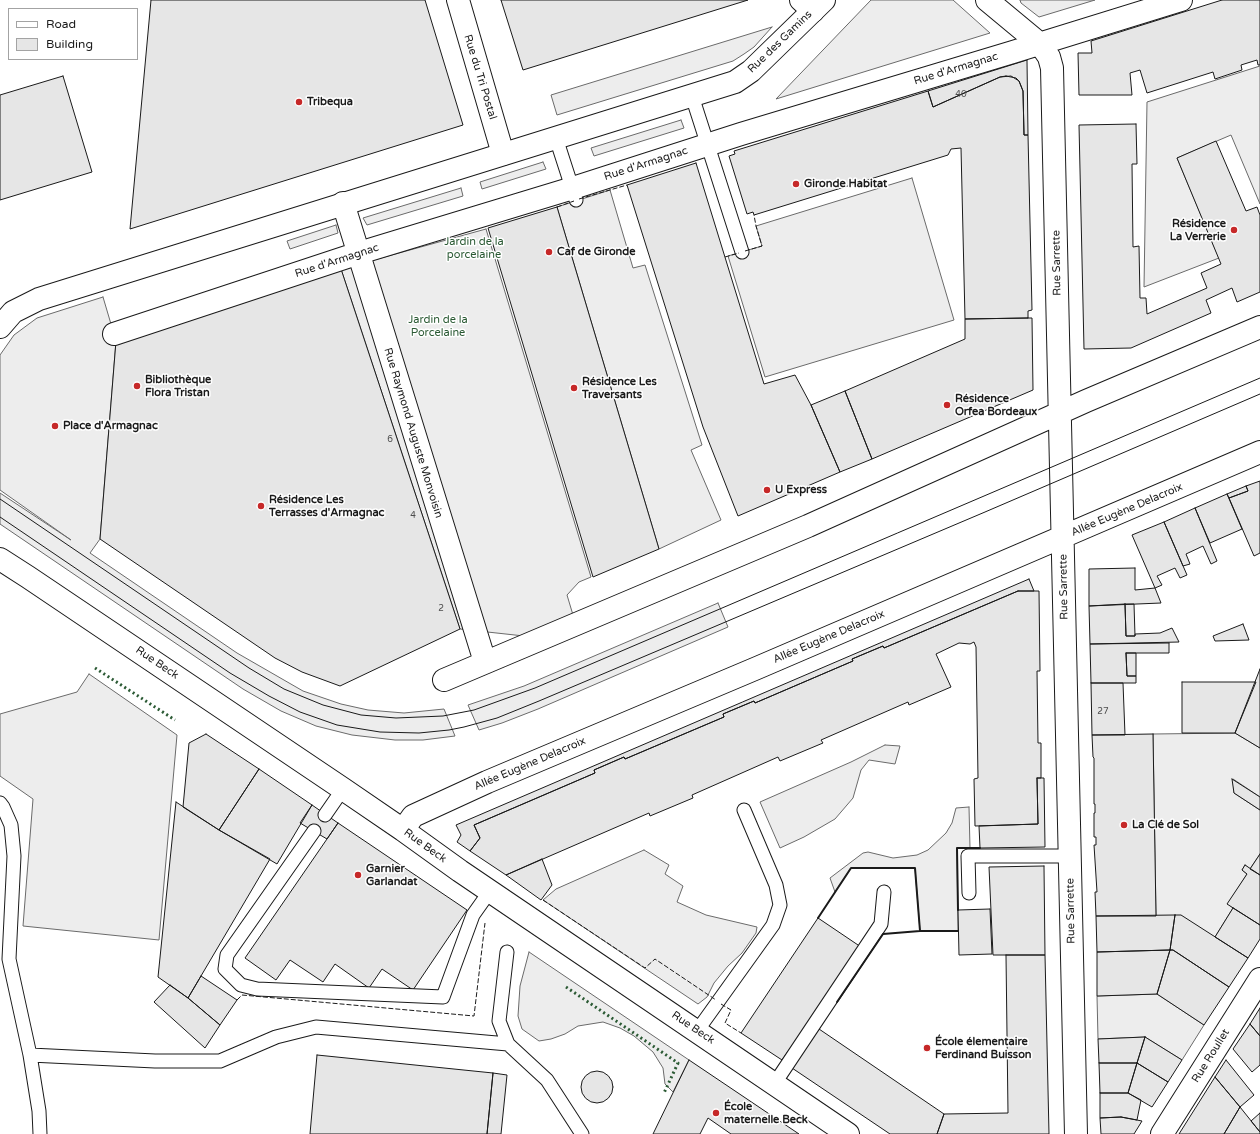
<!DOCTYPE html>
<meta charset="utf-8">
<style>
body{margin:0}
#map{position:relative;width:1260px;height:1134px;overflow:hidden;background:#fff;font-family:"Varela Round",sans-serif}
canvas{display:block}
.legend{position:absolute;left:8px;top:8px;width:130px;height:52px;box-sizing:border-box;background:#fff;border:1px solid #a3a3a3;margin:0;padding:5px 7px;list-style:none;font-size:12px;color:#1a1a1a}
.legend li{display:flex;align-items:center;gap:8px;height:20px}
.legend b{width:20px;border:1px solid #a3a3a3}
</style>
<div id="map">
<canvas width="1260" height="1134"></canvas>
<ul class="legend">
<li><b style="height:5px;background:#fff"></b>Road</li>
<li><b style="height:11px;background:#e6e6e6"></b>Building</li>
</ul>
</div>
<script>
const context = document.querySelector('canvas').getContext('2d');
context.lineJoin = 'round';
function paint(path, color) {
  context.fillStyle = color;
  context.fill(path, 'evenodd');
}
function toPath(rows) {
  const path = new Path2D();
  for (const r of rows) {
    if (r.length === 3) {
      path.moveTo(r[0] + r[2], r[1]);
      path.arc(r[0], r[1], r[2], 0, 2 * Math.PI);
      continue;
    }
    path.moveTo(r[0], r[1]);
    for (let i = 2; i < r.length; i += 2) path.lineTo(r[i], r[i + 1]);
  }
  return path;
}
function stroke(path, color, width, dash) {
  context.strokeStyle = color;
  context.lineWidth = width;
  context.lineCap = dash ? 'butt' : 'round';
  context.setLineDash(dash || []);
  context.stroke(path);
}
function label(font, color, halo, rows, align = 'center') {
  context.font = font + ' "Varela Round",sans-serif';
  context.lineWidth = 3;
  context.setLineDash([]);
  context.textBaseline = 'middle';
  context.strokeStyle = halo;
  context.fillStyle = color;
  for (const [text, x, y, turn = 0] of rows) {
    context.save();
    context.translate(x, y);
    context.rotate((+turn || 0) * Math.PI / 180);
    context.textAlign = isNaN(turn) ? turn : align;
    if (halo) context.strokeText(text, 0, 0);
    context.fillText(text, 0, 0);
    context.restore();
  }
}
const built = toPath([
 [871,0,953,0,990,33,776,99,871,0],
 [1020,0,1095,0,1039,17,1021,3,1020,0],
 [772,27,754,47,744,54,733,61,557,115,551,95,772,27],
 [1260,66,1260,204,1231,135,1177,158,1219,258,1144,287,1147,102,1260,66],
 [681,120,684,128,594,156,591,148,681,120],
 [543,162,546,169,482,189,480,182,543,162],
 [912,178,954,320,765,377,728,256,762,246,756,226,912,178],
 [461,188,463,196,367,225,363,218,461,188],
 [610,190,633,268,645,265,702,445,691,450,721,520,659,549,557,207,610,190],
 [336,225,338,233,290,249,287,241,336,225],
 [486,229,591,577,579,582,567,595,573,615,524,636,460,629,341,269,486,229],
 [103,297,116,341,100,539,90,553,237,653,303,691,341,704,368,710,404,713,444,709,455,736,423,740,395,740,352,735,316,726,281,711,243,689,0,524,0,493,71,540,0,490,0,355,14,335,37,318,103,297],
 [718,603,728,627,538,709,502,723,479,730,468,705,524,686,718,603],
 [89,674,177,735,159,940,23,926,33,799,0,776,0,714,77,692,89,674],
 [1235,733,1260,748,1260,797,1233,779,1234,793,1260,810,1260,854,1250,869,1245,865,1242,870,1247,874,1228,904,1233,908,1215,937,1156,916,1153,734,1235,733],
 [885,745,900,746,895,764,869,760,861,770,853,798,835,819,804,837,780,848,760,802,851,762,885,745],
 [969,807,970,848,957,848,958,931,920,931,915,868,851,868,835,892,830,878,863,853,868,852,893,858,917,855,928,850,946,833,952,823,956,808,969,807],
 [644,850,669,865,665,874,683,886,677,902,706,915,757,927,756,933,742,953,728,966,714,983,707,997,698,1004,543,900,556,889,644,850],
 [529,952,689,1060,673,1092,665,1084,663,1068,653,1052,634,1036,620,1028,603,1022,578,1026,565,1034,551,1039,539,1041,522,1029,518,1016,520,986,529,952],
 [1157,994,1204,1025,1182,1060,1145,1037,1098,1039,1097,996,1157,994]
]);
const building = toPath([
 [151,0,425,0,463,125,130,229,151,0],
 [501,0,748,0,523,70,501,0],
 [1222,0,1260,0,1260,65,1258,65,1257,60,1241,65,1242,70,1215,79,1213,72,1147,93,1140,70,1130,73,1132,95,1079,95,1078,53,1092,53,1091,41,1222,0],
 [1027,60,1028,135,1024,135,1023,91,1019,81,1011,76,1000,77,933,107,928,91,1027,60],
 [63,76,92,172,0,200,0,95,63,76],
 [1006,76,1016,78,1019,81,1023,91,1024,135,1028,135,1032,310,1028,311,1028,318,965,319,961,148,951,149,948,155,754,215,753,212,747,214,729,156,735,154,734,151,928,91,933,107,1000,77,1006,76],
 [1136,124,1137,164,1132,164,1133,247,1139,246,1140,298,1146,298,1147,314,1207,288,1201,273,1221,264,1177,158,1216,141,1246,211,1257,207,1260,215,1260,292,1237,302,1232,288,1206,300,1211,313,1131,348,1084,349,1079,125,1136,124],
 [696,163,764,384,795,375,811,405,840,472,738,516,703,427,627,185,696,163],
 [557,207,659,549,593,577,488,228,557,207],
 [341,269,460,629,340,686,302,672,275,658,100,539,116,341,341,269],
 [1028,318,1032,318,1033,390,872,459,845,391,965,339,965,319,1028,318],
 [845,391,872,459,840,472,811,405,845,391],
 [1260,482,1260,553,1254,556,1229,498,1248,491,1246,486,1260,481,1260,482],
 [1246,486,1248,491,1229,498,1227,494,1246,486],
 [1227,494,1242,529,1210,543,1195,508,1227,494],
 [1195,508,1217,561,1211,564,1203,546,1186,554,1190,564,1183,566,1164,522,1195,508],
 [1164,522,1187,575,1180,578,1175,568,1157,576,1162,585,1155,588,1132,535,1164,522],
 [1135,568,1135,590,1155,588,1161,603,1089,606,1089,569,1135,568],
 [1029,579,1034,591,1018,591,884,648,883,646,852,659,853,661,755,703,754,701,723,714,724,717,625,759,624,757,594,770,595,773,474,825,480,838,470,851,457,842,461,835,456,825,1029,579],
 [1018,591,1039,591,1040,671,1037,671,1038,743,1041,743,1041,778,1037,778,1038,824,975,826,974,779,978,778,976,647,974,642,970,644,959,643,936,654,951,687,909,705,908,702,821,740,823,743,780,761,778,757,692,795,693,798,650,816,649,813,506,875,470,851,480,838,474,825,595,773,594,770,624,757,625,759,724,717,723,714,754,701,755,703,853,661,852,659,883,646,884,648,1018,591],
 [1125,604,1126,636,1135,636,1135,634,1160,633,1172,628,1179,642,1090,644,1089,606,1125,604],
 [1125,604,1134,604,1135,636,1126,636,1125,604],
 [1243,624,1249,640,1215,641,1213,636,1243,624],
 [1169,643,1169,653,1126,653,1127,676,1136,676,1136,683,1091,683,1090,644,1169,643],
 [1126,653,1136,653,1136,676,1127,676,1126,653],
 [1260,669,1260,748,1235,733,1260,669],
 [1182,682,1256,682,1235,733,1182,733,1182,682],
 [1091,683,1123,683,1125,735,1092,735,1091,683],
 [206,734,259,769,219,830,183,807,189,743,206,734],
 [1153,734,1156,916,1096,916,1095,892,1097,892,1094,845,1096,845,1096,837,1094,837,1094,813,1095,813,1095,804,1094,804,1094,758,1093,757,1092,735,1153,734],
 [259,769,312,805,277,864,219,830,259,769],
 [1037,778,1044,778,1045,847,980,848,979,826,1038,824,1037,778],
 [1232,779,1260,797,1260,810,1234,793,1232,779],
 [176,802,219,830,270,859,188,998,158,977,176,802],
 [312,805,338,823,327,839,300,823,312,805],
 [338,823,467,910,413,990,382,969,369,988,335,964,323,982,290,960,276,980,245,958,338,823],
 [1260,854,1260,875,1250,869,1260,854],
 [542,859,552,885,541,900,506,875,542,859],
 [1245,865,1260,875,1260,925,1227,904,1247,874,1242,870,1245,865],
 [1044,866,1045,955,993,955,989,867,1044,866],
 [1233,908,1260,925,1260,939,1248,958,1215,937,1233,908],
 [990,909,992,954,959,955,958,910,990,909],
 [1175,915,1181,915,1248,958,1229,987,1173,950,1170,950,1175,915],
 [1175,915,1170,950,1097,952,1096,916,1175,915],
 [818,918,861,947,782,1060,741,1033,818,918],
 [1170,950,1173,950,1229,987,1204,1025,1157,994,1170,950],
 [1170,950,1157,994,1097,996,1097,952,1170,950],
 [1006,955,1045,955,1049,1134,937,1134,944,1114,1008,1113,1006,955],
 [201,976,237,1000,220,1025,188,998,201,976],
 [170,985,188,998,220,1025,205,1048,154,1002,170,985],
 [1260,1008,1260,1036,1250,1024,1260,1008],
 [1250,1024,1260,1036,1260,1065,1252,1072,1233,1049,1250,1024],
 [819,1029,944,1114,937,1134,890,1134,792,1068,819,1029],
 [1145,1037,1182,1060,1168,1082,1137,1063,1145,1037],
 [1145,1037,1137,1063,1099,1063,1098,1039,1145,1037],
 [317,1055,493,1073,487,1134,310,1134,317,1055],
 [689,1060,799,1134,731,1134,708,1118,700,1134,653,1134,689,1060],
 [1226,1060,1254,1095,1240,1107,1215,1077,1226,1060],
 [1099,1063,1137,1063,1128,1093,1100,1093,1099,1063],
 [1137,1063,1168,1082,1152,1107,1128,1093,1137,1063],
 [597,1087,16],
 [493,1073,507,1075,501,1134,487,1134,493,1073],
 [1215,1077,1240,1107,1224,1134,1179,1134,1215,1077],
 [1100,1093,1128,1093,1141,1100,1137,1120,1121,1117,1100,1118,1100,1093],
 [1240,1107,1260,1132,1260,1134,1224,1134,1240,1107],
 [1260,1113,1260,1132,1251,1121,1260,1113],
 [1121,1117,1142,1121,1134,1134,1101,1134,1100,1118,1121,1117]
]);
const lane = toPath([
 [692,96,742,252],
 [556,138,576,200],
 [0,803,3,807,11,825,14,856,9,959,30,1055,39,1111,40,1134],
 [325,815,343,789],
 [314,831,227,955,225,969,241,985,257,989,443,997,473,915,490,891],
 [969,893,968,856,1070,856],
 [507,952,499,1021,508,1044,547,1080,582,1134],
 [697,1031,773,925,780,905,776,885,744,810],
 [30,1055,155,1061,220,1061,276,1037,316,1027,508,1044],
 [775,1083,881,924,884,892]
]);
const street = toPath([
 [458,0,503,154],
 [801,0,813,11],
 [987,0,1040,44,1049,57,1052,68,1076,1134],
 [343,203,485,662],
 [114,334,359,253,573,188,741,134,1013,52,1181,0],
 [0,559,28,577,343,789,403,830,460,871,848,1134],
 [444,680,808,526,1086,401,1260,327],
 [403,830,413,816,487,782,757,668,1260,452],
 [1162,1134,1260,979]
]);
const secondary = toPath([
 [0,327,13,312,39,299,735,82,751,71,824,0]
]);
const tram = toPath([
 [0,499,249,668,284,689,323,705,361,715,396,718,443,716,474,710,535,688,1260,378],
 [0,517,230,673,269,696,300,712,337,725,380,732,419,733,449,730,464,727,497,718,539,701,985,512,1260,394]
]);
const hedge = toPath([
 [95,668,175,720],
 [566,987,678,1063,664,1093]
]);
const fence = toPath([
 [579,199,627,185],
 [557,207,574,201],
 [745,251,762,246,756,226,754,215],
 [725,257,739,253],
 [543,900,645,968,655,959,716,1000],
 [237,1000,242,995,474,1016,485,923],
 [721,1004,731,1010,725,1023,741,1033]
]);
const wall = toPath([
 [958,910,957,848,980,848],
 [818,918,851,868,915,868,920,931],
 [837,1002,883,934,920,931,958,931]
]);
const markers = [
 [299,102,4,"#c62828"],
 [796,184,4,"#c62828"],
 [1234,230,4,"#c62828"],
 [549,252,4,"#c62828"],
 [137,386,4,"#c62828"],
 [574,388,4,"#c62828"],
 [947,405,4,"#c62828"],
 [55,426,4,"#c62828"],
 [767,490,4,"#c62828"],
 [261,506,4,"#c62828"],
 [1124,825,4,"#c62828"],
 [358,875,4,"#c62828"],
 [927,1048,4,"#c62828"],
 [716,1113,4,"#c62828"]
];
const numberNames = [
 ["40",961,95],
 ["6",390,440],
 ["4",413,516],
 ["2",441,609],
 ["27",1103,712]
];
const streetNames = [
 ["Rue des Gamins",780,42,-44],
 ["Rue d'Armagnac",956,69,-17],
 ["Rue du Tri Postal",480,77,73],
 ["Rue d'Armagnac",646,164,-18],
 ["Rue d'Armagnac",337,261,-18],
 ["Rue Sarrette",1057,263,-91],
 ["Rue Raymond Auguste Monvoisin",413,433,73],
 ["Allée Eugène Delacroix",1127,510,-23],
 ["Rue Sarrette",1064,587,-91],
 ["Allée Eugène Delacroix",829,637,-23],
 ["Rue Beck",157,663,34],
 ["Allée Eugène Delacroix",530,764,-23],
 ["Rue Beck",425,846,36],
 ["Rue Sarrette",1071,911,-91],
 ["Rue Beck",693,1028,34],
 ["Rue Roullet",1211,1056,-58]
];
const poiNames = [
 ["Tribequa",307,102],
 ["Gironde Habitat",804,184],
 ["Résidence",1226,224,"right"],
 ["La Verrerie",1226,237,"right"],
 ["Caf de Gironde",557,252],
 ["Bibliothèque",145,380],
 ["Flora Tristan",145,393],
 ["Résidence Les",582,382],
 ["Traversants",582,395],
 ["Résidence",955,399],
 ["Orfea Bordeaux",955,412],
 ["Place d'Armagnac",63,426],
 ["U Express",775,490],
 ["Résidence Les",269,500],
 ["Terrasses d'Armagnac",269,513],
 ["La Clé de Sol",1132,825],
 ["Garnier",366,869],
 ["Garlandat",366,882],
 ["École élementaire",935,1042],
 ["Ferdinand Buisson",935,1055],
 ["École",724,1107],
 ["maternelle Beck",724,1120]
];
const parkNames = [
 ["Jardin de la",474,242],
 ["porcelaine",474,255],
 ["Jardin de la",438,320],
 ["Porcelaine",438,333]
];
paint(built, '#ededed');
stroke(built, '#6a6a6a', 1);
paint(building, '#e6e6e6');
stroke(building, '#1a1a1a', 1);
stroke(lane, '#1a1a1a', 15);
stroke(street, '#1a1a1a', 24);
stroke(secondary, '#1a1a1a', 24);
stroke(lane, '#fff', 13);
stroke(street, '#fff', 22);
stroke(secondary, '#fff', 22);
stroke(tram, '#1a1a1a', 1);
stroke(hedge, '#2b5a34', 3, [2, 3]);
stroke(fence, '#1a1a1a', 1, [5, 2]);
stroke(wall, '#1a1a1a', 2);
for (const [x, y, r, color] of markers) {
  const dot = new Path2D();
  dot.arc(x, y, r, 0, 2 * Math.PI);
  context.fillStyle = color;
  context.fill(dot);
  stroke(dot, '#fff', 1.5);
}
label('9px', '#4d4d4d', null, numberNames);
label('11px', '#1a1a1a', '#fff', streetNames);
label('bold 11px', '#1a1a1a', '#fff', poiNames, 'left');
label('11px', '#2b5a34', '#fff', parkNames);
</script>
